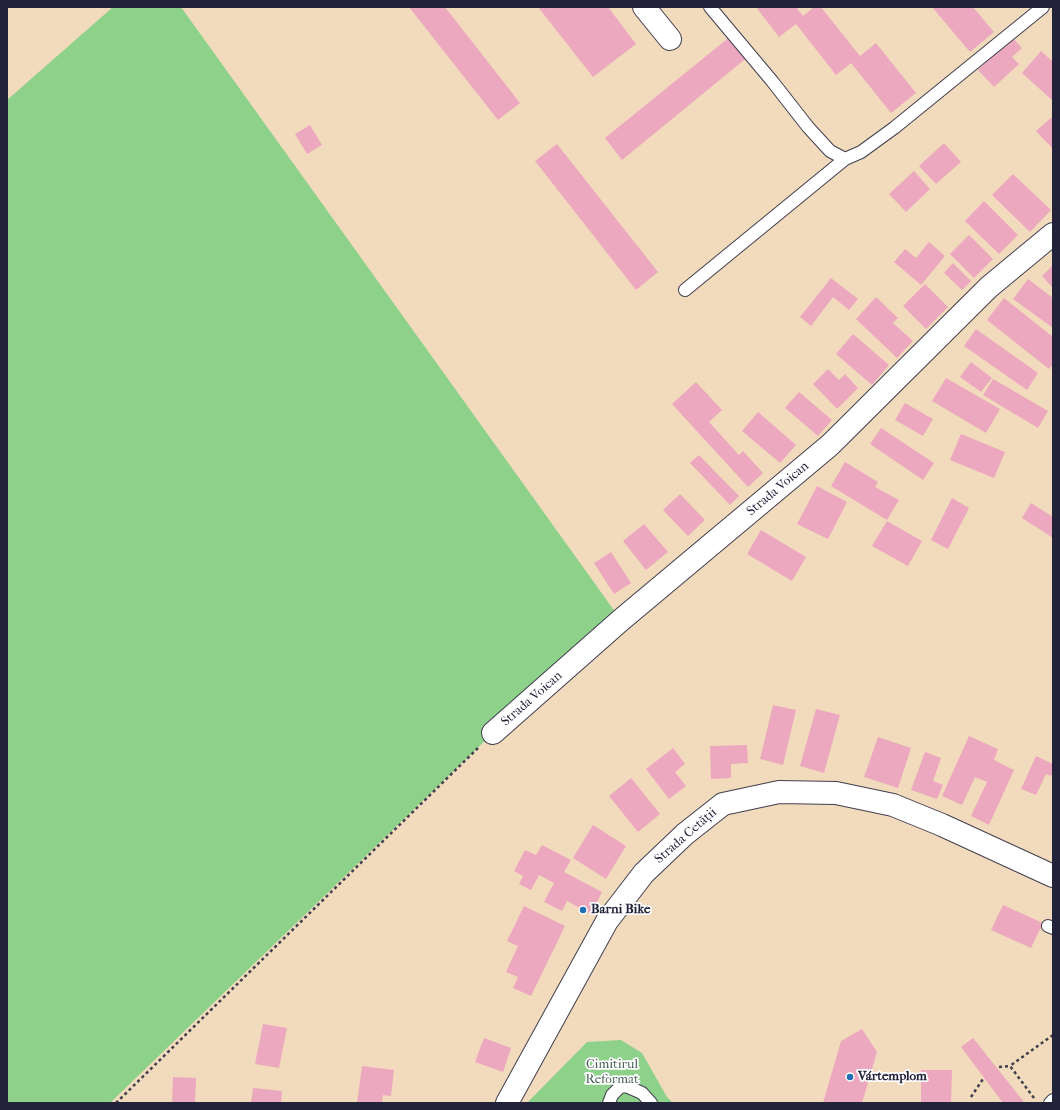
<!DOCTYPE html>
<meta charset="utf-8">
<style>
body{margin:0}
#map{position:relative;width:1060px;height:1110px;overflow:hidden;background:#f2dbbc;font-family:"IM FELL French Canon",serif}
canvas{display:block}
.frame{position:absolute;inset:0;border:8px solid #22223b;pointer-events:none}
</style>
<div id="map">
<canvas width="1060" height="1110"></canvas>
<div class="frame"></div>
</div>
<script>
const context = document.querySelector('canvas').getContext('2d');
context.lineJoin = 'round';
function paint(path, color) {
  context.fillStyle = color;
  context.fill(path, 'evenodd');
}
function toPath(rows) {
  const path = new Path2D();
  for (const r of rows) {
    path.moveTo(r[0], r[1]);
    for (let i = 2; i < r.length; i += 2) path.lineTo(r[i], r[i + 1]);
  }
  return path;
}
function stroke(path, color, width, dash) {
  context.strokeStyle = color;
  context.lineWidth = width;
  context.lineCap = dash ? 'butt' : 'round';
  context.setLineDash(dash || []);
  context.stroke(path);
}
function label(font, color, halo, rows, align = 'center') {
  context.font = font + ' "IM FELL French Canon",serif';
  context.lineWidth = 3.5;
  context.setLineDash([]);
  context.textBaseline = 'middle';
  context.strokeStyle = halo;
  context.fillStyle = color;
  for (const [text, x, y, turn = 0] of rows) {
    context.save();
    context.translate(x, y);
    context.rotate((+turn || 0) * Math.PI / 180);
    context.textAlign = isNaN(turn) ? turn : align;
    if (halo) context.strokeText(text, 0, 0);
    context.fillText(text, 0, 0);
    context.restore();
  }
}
const green = toPath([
 [113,7,181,7,621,620,493,733,110,1103,7,1103,7,100],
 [621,1040,642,1053,667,1097,673,1103,527,1103,587,1042]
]);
const building = toPath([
 [409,7,445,7,520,103,498,120],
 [538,7,608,7,636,44,593,77],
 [756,7,796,7,803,16,814,7,821,7,860,56,876,43,916,93,891,113,851,63,836,75,796,24,779,37],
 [932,7,973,7,994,32,970,52],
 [732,35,749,56,622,160,605,138],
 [1012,37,1022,48,1012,57,1019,64,994,87,978,70],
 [1041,51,1053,62,1053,101,1022,73],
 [1052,117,1053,119,1053,149,1036,131],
 [310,125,322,145,307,154,295,134],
 [944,143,961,162,936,184,919,166],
 [557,144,658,272,636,290,535,161],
 [914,171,930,189,906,212,889,194],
 [1013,174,1051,210,1030,232,992,195],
 [984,201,1018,235,999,254,965,221],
 [969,235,993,259,974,278,950,254],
 [929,242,945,256,921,285,894,262,905,249,916,258],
 [953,263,971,281,962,290,944,273],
 [1053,265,1053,288,1042,276],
 [831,278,858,299,849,310,833,297,811,326,800,317],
 [1028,279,1053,298,1053,306,1052,307,1053,308,1053,328,1013,299],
 [925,284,948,307,926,329,903,306],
 [876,297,898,318,893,323,913,341,897,358,856,319],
 [1004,298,1053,337,1053,364,1049,369,987,320],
 [976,329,1038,373,1027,390,964,346],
 [853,334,889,365,872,385,836,354],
 [971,362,992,378,981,392,960,377],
 [828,369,839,380,845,374,858,388,837,409,813,384],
 [946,378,1000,409,986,433,932,401],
 [993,379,1048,411,1038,428,983,395],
 [696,382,722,410,709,422,739,455,743,451,763,473,748,487,672,404],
 [799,392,832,420,818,436,785,408],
 [905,403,933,419,923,436,895,420],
 [758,412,796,445,780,463,742,431],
 [881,428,934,463,923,480,870,444],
 [961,434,1005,452,994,478,950,460],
 [699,455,739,496,730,505,690,463],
 [845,462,878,482,875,487,899,500,887,520,831,486],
 [817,486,847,502,828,539,797,524],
 [680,494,705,520,688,536,663,510],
 [952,498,969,508,948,549,931,540],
 [1031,503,1053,517,1053,538,1022,518],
 [887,521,922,541,908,566,872,546],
 [644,524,668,552,646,570,623,541],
 [761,530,806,557,792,581,747,554],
 [611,552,631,583,614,594,594,563],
 [773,705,796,710,783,765,760,759],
 [816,709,840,715,824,773,800,766],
 [969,736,998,749,994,760,1014,770,989,825,971,816,987,782,975,777,962,805,942,796],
 [878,737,911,748,898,788,864,777],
 [747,745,748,763,731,764,731,778,711,779,710,746],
 [673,748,685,764,675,772,686,786,669,799,646,769],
 [925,752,941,758,933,781,943,785,937,799,911,790],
 [1036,756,1053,764,1053,771,1051,776,1046,774,1036,795,1021,789],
 [631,778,660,814,638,832,609,796],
 [593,825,626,846,606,879,573,858],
 [542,845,571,860,564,872,602,892,591,914,567,901,562,911,544,902,554,883,539,875,531,890,519,884,523,876,514,871,525,850,536,855],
 [1003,905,1043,923,1031,948,991,930],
 [524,906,565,926,531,996,513,988,518,977,506,972,518,946,507,941],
 [263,1024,287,1028,279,1068,255,1064],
 [862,1029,877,1052,862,1103,823,1103,841,1041],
 [484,1038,511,1048,503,1072,475,1062],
 [973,1038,1024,1102,1022,1103,1003,1103,961,1047],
 [362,1066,394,1070,391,1096,383,1095,382,1103,357,1103],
 [921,1070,952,1070,951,1103,921,1102],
 [173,1077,196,1078,195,1103,172,1103],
 [253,1088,282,1091,281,1103,251,1103]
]);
const path = toPath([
 [999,1067,1010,1066],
 [971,1097,983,1079],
 [1034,1098,1010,1066,1053,1035],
 [116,1103,479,747]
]);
const service = toPath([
 [710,7,772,81,808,127,830,151,845,159,861,152,894,128,1043,7],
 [685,290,845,159],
 [1048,926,1053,928],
 [609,1103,612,1095,620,1087,626,1086,642,1093,651,1103],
 [1050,1103,1053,1100]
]);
const minor = toPath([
 [644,7,670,39],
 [493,733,621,620,830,445,989,287,1053,234],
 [507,1103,607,921,644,873,685,834,723,804,779,792,836,793,893,805,942,825,1053,876]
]);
const markers = [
 [583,910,4,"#1f6fb2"],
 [850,1077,4,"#1f6fb2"]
];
const streetNames = [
 ["Strada Voican",778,489,-40],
 ["Strada Voican",532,699,-41],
 ["Strada Cetății",686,836,-41]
];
const poiNames = [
 ["Barni Bike",591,910],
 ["Vártemplom",858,1077]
];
const parkNames = [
 ["Cimitirul",612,1065],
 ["Reformat",612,1080]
];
paint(green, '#8dd18b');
paint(building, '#eca8be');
stroke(service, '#413e4e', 14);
stroke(minor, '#413e4e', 24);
stroke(path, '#413e4e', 2.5, [3, 3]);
stroke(service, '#fff', 12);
stroke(minor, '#fff', 22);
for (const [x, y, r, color] of markers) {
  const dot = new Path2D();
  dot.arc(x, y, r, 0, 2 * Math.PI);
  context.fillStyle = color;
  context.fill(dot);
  stroke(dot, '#fff', 1.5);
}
label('13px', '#22223b', '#fff', streetNames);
label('bold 13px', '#22223b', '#fff', poiNames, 'left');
label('13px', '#475f57', '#fff', parkNames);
</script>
